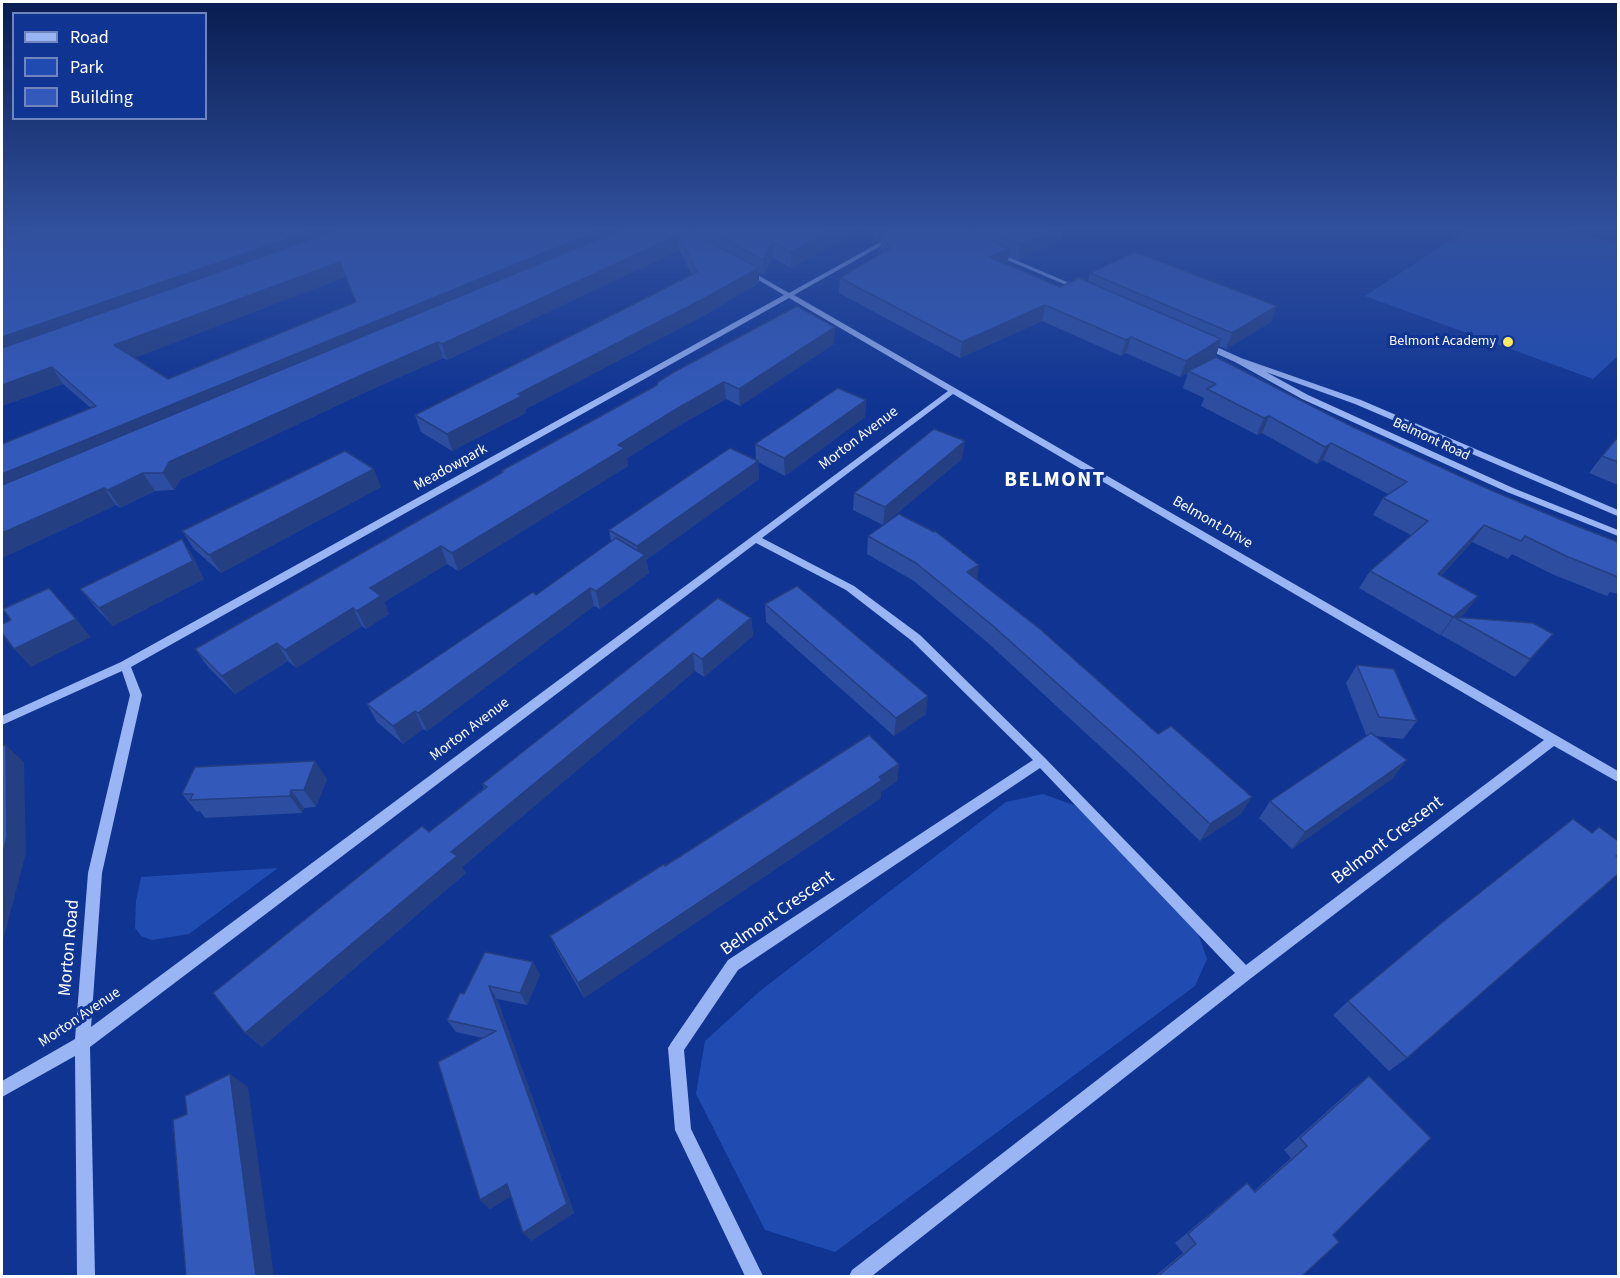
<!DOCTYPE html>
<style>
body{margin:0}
#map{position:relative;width:1620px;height:1278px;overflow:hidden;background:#0f3492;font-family:"Source Sans 3",sans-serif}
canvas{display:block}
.frame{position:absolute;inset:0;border:3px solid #fff;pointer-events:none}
.legend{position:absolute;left:12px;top:12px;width:195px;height:108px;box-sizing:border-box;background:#0f3492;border:2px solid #6f85be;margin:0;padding:8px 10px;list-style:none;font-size:18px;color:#fff}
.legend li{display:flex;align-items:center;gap:12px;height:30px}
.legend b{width:30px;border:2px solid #6f85be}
</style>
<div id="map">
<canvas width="1620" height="1278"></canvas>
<div class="frame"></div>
<ul class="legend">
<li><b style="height:8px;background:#9ab5f4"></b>Road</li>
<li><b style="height:16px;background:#204cb2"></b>Park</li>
<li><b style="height:16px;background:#335aba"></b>Building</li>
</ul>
</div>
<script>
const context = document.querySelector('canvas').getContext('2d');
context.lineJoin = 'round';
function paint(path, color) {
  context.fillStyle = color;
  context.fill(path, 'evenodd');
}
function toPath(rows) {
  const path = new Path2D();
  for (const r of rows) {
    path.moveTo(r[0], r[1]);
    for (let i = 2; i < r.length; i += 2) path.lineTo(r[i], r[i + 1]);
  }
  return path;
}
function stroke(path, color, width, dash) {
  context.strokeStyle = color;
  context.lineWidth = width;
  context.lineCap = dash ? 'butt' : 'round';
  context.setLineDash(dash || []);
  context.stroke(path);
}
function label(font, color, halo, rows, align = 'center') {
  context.font = font + ' "Source Sans 3",sans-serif';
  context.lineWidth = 6;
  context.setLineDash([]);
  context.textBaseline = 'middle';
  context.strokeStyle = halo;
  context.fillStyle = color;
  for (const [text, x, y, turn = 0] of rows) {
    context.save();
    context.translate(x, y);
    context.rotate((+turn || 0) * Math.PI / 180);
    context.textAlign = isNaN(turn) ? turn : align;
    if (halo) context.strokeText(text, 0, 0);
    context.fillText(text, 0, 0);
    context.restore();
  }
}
const green = toPath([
 [1468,229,1565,229,1618,244,1618,356,1593,379,1365,296],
 [1043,794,1082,808,1197,930,1207,959,1195,986,835,1252,765,1230,696,1094,705,1041,760,991,1006,802],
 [278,868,189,934,152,940,141,936,135,928,136,901,141,877]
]);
const minor = toPath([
 [904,229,911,229,794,295,1618,771,1618,782,1554,746,1250,979,872,1276,849,1276,852,1270,1235,973,1040,768,738,970,684,1050,691,1129,763,1276,745,1276,675,1130,668,1048,671,1043,728,960,1033,760,912,641,846,590,756,543,90,1047,95,1276,77,1276,75,1056,2,1097,2,1081,75,1039,88,873,130,695,122,671,2,725,2,716,121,662,784,295,745,272,745,270,749,270,789,293,904,229],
 [789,298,948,391,91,1027,102,873,142,695,131,667,789,298],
 [953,394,1544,740,1246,965,1045,758,920,635,854,586,762,538,953,394],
 [993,252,997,252,1083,289,1078,290,993,254,993,252],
 [1204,344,1210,344,1241,358,1361,400,1618,510,1618,516,1615,515,1355,404,1266,372,1308,395,1513,488,1618,530,1618,536,1507,492,1302,399,1235,362,1204,348,1204,344]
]);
const wall = toPath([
 [2,229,862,229,791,268,773,258,764,275,759,272,759,283,705,315,526,409,526,413,452,451,421,432,415,415,692,275,679,250,447,360,443,358,370,390,180,480,174,490,155,491,120,508,116,505,2,558,2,444,91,408,63,384,2,406],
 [345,277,356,302,168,379,134,358],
 [869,229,1063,229,1060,242,1018,260,1009,256,1007,264,1006,264,1060,287,1088,282,1090,273,1277,306,1271,322,1226,349,1219,346,1216,356,1202,364,1353,427,1486,488,1569,523,1618,542,1618,594,1610,592,1607,596,1552,574,1512,554,1508,559,1472,542,1441,576,1478,596,1465,613,1460,617,1538,652,1515,677,1441,635,1444,631,1440,635,1359,588,1370,571,1411,535,1373,515,1383,498,1388,494,1323,460,1317,464,1262,433,1257,435,1201,406,1204,398,1183,388,1188,373,1180,377,1126,353,1121,356,1042,321,960,358,839,293,840,278,882,252,880,249,881,239,876,242],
 [834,344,740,406,726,399,680,425,627,458,628,466,458,571,447,564,384,602,389,614,366,629,362,626,296,668,288,661,235,694,208,667,195,649,502,474,501,471,657,385],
 [866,400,865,417,785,476,758,462,759,479,646,560,649,573,600,609,594,606,427,731,423,729,403,744,377,722,367,704,536,595,611,542,609,530,756,460,755,444],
 [1618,437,1618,485,1589,473,1602,456],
 [962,459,883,525,853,510,854,493],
 [381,487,221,573,194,549,182,531],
 [868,536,979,565,977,579,1158,734,1241,814,1200,841,1129,773,988,643,914,581,867,554],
 [182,539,193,557,204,579,113,626,95,607,80,589],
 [718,598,751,618,753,636,704,677,695,671,462,867,466,873,262,1047,245,1033,429,832,484,788,482,784],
 [765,604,926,714,894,736,766,622],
 [1357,665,1417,721,1403,739,1375,736,1393,778,1292,849,1259,818,1270,801,1368,735,1366,735,1346,683],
 [899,764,897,781,881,792,881,798,584,998,557,951,550,936,665,866],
 [327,779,316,807,304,808,302,813,205,818,200,811,197,812,182,794],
 [533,962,540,975,527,1005,497,999,574,1213,531,1241,511,1196,490,1209,480,1200,483,1038,456,1032,447,1020,464,994],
 [1348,1001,1407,1058,1389,1071,1333,1015],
 [1369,1076,1333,1235,1302,1276,1155,1276,1183,1253,1175,1243,1233,1194,1247,1183,1254,1191,1291,1158,1284,1150,1352,1089]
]);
const shadedWall = toPath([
 [6,229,67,229,2,248,2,230],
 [316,229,364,229,2,358,2,337],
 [602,229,644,229,2,498,2,474],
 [835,229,862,229,791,268,791,252],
 [877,229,900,229,881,234,881,239,876,242],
 [1060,229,1063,229,1060,242,1018,260,1020,244],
 [678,235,679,250,447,360,442,344],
 [773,243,773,258,764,275,763,260],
 [1010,249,1007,264,987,272,989,257],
 [340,262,345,277,124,362,114,345],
 [759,268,759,283,705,315,526,409,526,413,452,451,447,434,518,394],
 [1045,305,1042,321,960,358,962,342],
 [1277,306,1271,322,1226,349,1232,333],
 [835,327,834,344,740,406,739,389],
 [1131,337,1126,353,1121,356,1126,340],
 [1221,339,1216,356,1189,372,1188,371,1188,373,1180,377,1186,361],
 [438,342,443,358,370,390,180,480,174,490,163,473,169,462,364,374],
 [52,367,63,384,2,406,2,385],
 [724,382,726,399,680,425,627,458,628,466,458,571,452,553,618,445,678,408],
 [866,400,865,417,785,476,784,458],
 [1269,416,1262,433,1257,435,1264,418],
 [965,441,962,459,883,525,885,507],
 [1331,443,1323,460,1317,464,1325,447],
 [758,461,759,479,646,560,649,573,600,609,596,591,639,560,637,546],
 [374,469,381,487,221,573,209,555],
 [143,473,155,491,120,508,108,490],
 [104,488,116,505,2,558,2,533],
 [1484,525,1472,542,1426,592,1438,574],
 [182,539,193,557,204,579,113,626,99,608],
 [441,546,447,564,384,602,389,614,366,629,357,611,370,588],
 [979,565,976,583,967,572],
 [590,588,594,606,427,731,418,713],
 [1478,596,1465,613,1458,619,1454,617,1444,631,1440,635,1453,617],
 [353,608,362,626,296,668,285,650],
 [751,618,753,636,704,677,702,659],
 [76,619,91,637,31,667,14,649],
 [1553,634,1538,652,1515,677,1530,659],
 [277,643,288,661,235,694,222,676],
 [693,653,695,671,462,867,466,873,262,1047,245,1033,451,852],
 [928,696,926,714,894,736,896,718],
 [415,711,423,729,403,744,393,726],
 [6,745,24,762,26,853,2,945,2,856],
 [1407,760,1393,778,1292,849,1305,832],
 [315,761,327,779,316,807,304,790],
 [899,764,897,781,881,792,881,798,584,998,578,983],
 [291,790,304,808,302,813,290,796],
 [1252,797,1241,814,1200,841,1210,824],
 [533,962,540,975,527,1005,520,993],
 [489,986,497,999,574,1213,531,1241,523,1233],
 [230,1074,248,1087,274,1276,256,1276],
 [507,1184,516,1193,490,1209,480,1200]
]);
const building = toPath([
 [34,229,316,229,2,337,2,238,34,229],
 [341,229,602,229,2,474,2,444,96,406,52,367,2,385,2,348,341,229],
 [340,262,356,302,168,379,114,345,340,262],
 [623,229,686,229,759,268,703,299,518,394,522,396,447,434,415,415,697,272,678,235,442,344,438,342,364,374,169,462,163,473,143,473,108,490,104,488,2,533,2,485,623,229],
 [706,229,835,229,791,252,773,243,763,260,706,229],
 [891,229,965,229,1010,249,989,257,1060,287,1079,278,1221,339,1186,361,1131,337,1126,340,1045,305,962,342,840,278,890,248,881,234,891,229],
 [983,229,1060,229,1020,244,983,229],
 [1135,252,1277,306,1232,333,1090,273,1135,252],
 [797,306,835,327,739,389,724,382,678,408,618,445,625,448,452,553,441,546,370,588,381,596,357,611,353,608,285,650,277,643,222,676,195,649,503,472,501,471,657,385,658,382,674,372,797,306],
 [1216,357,1353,427,1486,488,1569,523,1618,542,1618,577,1566,556,1525,536,1521,541,1484,525,1438,574,1478,596,1453,617,1370,571,1428,521,1383,498,1407,482,1331,443,1325,447,1269,416,1264,418,1207,389,1216,384,1188,371,1216,357],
 [838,388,866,400,784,458,755,444,838,388],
 [934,429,965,441,885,507,854,493,934,429],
 [1618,437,1618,462,1602,456,1618,437],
 [730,448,758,461,637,546,609,530,730,448],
 [345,451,374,469,209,555,182,531,345,451],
 [899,514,934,532,935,531,979,565,967,572,1040,629,1158,734,1171,726,1252,797,1210,824,1137,755,992,625,916,563,868,536,899,514],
 [616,538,645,555,596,591,590,588,418,713,415,711,393,726,367,704,533,592,536,595,616,538],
 [182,539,193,561,99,608,80,589,182,539],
 [797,586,928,696,896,718,765,604,797,586],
 [49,588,76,619,14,649,2,633,2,624,11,620,3,609,49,588],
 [718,598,751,618,702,659,693,653,451,852,457,856,245,1033,213,993,422,826,429,832,487,787,482,784,718,598],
 [1454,617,1533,623,1553,634,1530,659,1454,617],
 [1357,665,1394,669,1417,721,1379,717,1357,665],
 [1371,733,1407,760,1305,832,1270,801,1371,733],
 [869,735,899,764,879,777,882,780,578,983,550,936,664,864,665,866,869,735],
 [6,745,7,837,2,856,2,746,6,745],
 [315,761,304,790,291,790,290,796,190,800,193,794,182,794,195,767,315,761],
 [1573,819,1592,833,1599,827,1618,841,1618,854,1616,856,1618,857,1618,874,1407,1058,1348,1001,1439,925,1573,819],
 [485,952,533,962,520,993,489,986,567,1204,523,1233,507,1184,480,1200,438,1062,496,1031,447,1020,460,993,464,994,485,952],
 [230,1074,256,1276,186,1276,173,1120,187,1114,185,1096,230,1074],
 [1369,1076,1431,1138,1333,1235,1339,1242,1302,1276,1158,1276,1196,1244,1188,1234,1247,1183,1255,1192,1307,1146,1300,1138,1369,1076]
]);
const markers = [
 [1508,342,6,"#ffe95d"]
];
const farPoinames = [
 ["Belmont Academy",1496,342]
];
const farStreetnames = [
 ["Belmont Road",1431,440,25]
];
const streetNames = [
 ["Morton Avenue",859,439,-37],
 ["Meadowpark",451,468,-29],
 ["Belmont Drive",1212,523,30],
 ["Morton Avenue",470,730,-37],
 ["Morton Avenue",80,1018,-34]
];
const nearStreetnames = [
 ["Belmont Crescent",1388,841,-37],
 ["Belmont Crescent",778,914,-35],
 ["Morton Road",70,948,-85]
];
const districtNames = [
 ["BELMONT",1055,481]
];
paint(green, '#204cb2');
paint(minor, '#9ab5f4');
paint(wall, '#2c4da0');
paint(shadedWall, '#243f82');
paint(building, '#335aba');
stroke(building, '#243f82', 1.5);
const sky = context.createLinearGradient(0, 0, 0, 408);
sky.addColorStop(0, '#081d50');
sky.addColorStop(0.56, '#31509d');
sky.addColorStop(1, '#31509d00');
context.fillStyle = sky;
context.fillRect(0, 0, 1620, 408);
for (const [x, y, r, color] of markers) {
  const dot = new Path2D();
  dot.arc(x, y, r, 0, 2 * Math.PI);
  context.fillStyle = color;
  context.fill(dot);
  stroke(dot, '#0f3492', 2);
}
label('14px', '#fff', '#0f3492', farPoinames, 'right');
label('14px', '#fff', '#0f3492', farStreetnames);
label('15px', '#fff', '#0f3492', streetNames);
label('18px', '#fff', '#0f3492', nearStreetnames);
context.letterSpacing = '1.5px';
label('bold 21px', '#fff', '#0f3492', districtNames);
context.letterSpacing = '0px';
</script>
